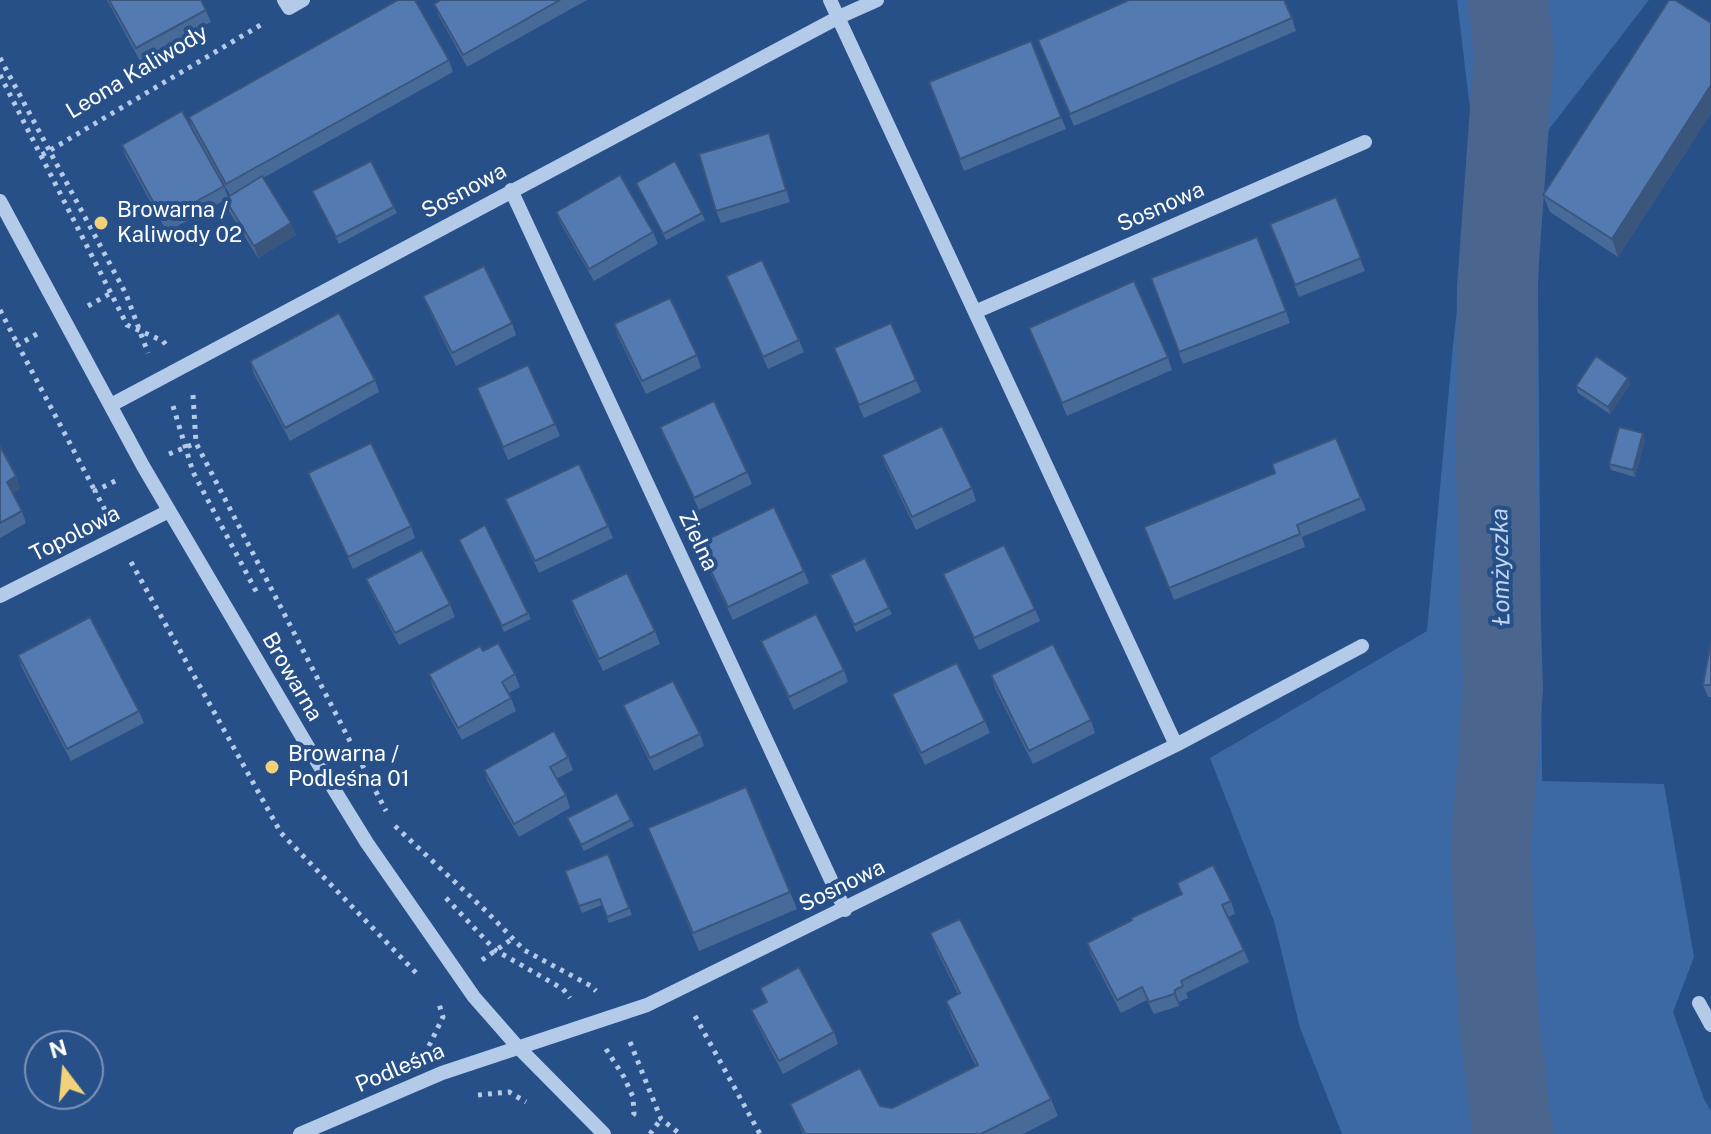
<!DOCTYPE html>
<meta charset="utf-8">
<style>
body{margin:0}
#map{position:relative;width:1711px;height:1134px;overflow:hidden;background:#274f88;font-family:"Public Sans",sans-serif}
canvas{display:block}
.north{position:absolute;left:24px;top:1030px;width:80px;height:80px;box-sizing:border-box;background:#274f88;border:2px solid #7d95b8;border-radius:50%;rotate:344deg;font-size:22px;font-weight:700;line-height:32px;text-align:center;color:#fff}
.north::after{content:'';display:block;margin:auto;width:28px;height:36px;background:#f1d279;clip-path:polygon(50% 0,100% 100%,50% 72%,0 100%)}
</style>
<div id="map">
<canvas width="1711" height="1134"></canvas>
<div class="north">N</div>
</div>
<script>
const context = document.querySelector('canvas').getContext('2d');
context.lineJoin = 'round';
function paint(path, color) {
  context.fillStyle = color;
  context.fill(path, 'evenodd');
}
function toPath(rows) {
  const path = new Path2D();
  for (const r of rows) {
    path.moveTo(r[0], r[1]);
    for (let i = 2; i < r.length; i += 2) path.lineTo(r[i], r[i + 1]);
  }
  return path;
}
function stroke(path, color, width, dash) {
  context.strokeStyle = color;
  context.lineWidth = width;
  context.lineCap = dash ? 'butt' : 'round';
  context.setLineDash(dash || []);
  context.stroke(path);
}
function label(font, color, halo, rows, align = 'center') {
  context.font = font + ' "Public Sans",sans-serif';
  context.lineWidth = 8;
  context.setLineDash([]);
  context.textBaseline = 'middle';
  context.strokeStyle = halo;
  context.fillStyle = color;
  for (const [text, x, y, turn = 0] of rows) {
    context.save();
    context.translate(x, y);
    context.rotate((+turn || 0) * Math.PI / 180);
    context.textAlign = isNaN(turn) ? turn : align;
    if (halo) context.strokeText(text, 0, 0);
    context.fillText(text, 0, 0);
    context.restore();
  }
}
const green = toPath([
 [1457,0,1649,0,1543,137,1538,287,1542,781,1664,784,1694,957,1673,1012,1704,1099,1711,1111,1711,1134,1342,1134,1300,1028,1274,921,1210,758,1427,631,1453,345,1475,151]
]);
const river = toPath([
 [1508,0,1514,54,1497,288,1496,473,1503,688,1491,847,1498,1015,1513,1134]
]);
const path = toPath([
 [0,58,126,294,148,353],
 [0,75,127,325,163,341,166,345],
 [42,155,264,23],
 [88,306,111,293],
 [0,310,18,345],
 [37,334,18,345,95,491],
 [193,395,196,443,386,811],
 [173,406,193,472,257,593],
 [169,454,196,443],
 [105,510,95,491,117,480],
 [131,562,281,833,420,977],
 [395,826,487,912,524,950,591,986,596,991],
 [446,898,495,950,563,989,570,998],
 [482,960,512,939],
 [695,1016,760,1134],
 [630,1042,661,1119,680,1134],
 [429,1046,443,1017,439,1004],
 [606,1049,624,1077,633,1097,634,1114,630,1119],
 [478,1095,509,1092,526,1102],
 [650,1134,661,1119]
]);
const minor = toPath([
 [284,0,289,8,303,0],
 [830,0,1176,745],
 [511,190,845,910],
 [0,201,143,466,311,752,367,843,474,997,517,1046,604,1134],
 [975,312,1365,142],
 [111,405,839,17,877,0],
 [0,596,169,511],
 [1699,1003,1711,1025],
 [300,1134,442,1073,647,1005,1176,745,1362,646]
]);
const wall = toPath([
 [107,0,201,0,211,22,140,61],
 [441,0,587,0,467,67,439,16,434,4],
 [1292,18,1296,31,1074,126,1038,40],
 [1711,23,1711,113,1618,257,1550,212,1543,195],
 [1031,41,1066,129,964,171,929,82],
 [449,60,453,72,263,178,296,235,258,258,229,211,225,200,167,232,126,157,122,145,224,186,228,197,230,195,193,130,189,117],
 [769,133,790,202,721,223,716,211],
 [636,183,702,213,705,220,666,240],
 [312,191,394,207,397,213,339,244],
 [1336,197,1365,271,1299,297,1270,224],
 [556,212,653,232,658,244,594,281,561,224],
 [726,276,799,340,804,352,768,369],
 [1151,278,1286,311,1290,323,1183,364],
 [423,296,512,323,516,335,456,366,428,308],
 [614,324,697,355,701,368,646,394,618,336],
 [1029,328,1168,357,1172,370,1067,416],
 [834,348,916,380,921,392,864,418],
 [250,361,375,380,379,392,290,441,254,374],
 [1630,384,1610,414,1578,393,1576,386],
 [477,388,555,424,560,436,508,460],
 [660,427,747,472,752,484,699,510,665,439],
 [1645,440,1635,477,1611,470,1609,464],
 [0,446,16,476,20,488,13,493,22,511,26,523,0,538],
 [882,455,972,488,976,501,916,530,886,467],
 [308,473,411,526,415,538,353,569,313,485],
 [1361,498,1366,510,1302,537,1305,547,1174,600,1149,539],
 [505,499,608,526,613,538,539,573,510,511],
 [459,540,528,613,531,619,504,632],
 [698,544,804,571,809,583,733,620,702,556],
 [943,574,1035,609,1040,621,979,650,948,587],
 [830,575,889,608,892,614,856,632],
 [366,579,450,604,455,617,399,645,371,591],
 [571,600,655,631,660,644,603,671,575,613],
 [761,641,844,670,848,682,794,710,766,653],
 [1711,642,1711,697,1708,697,1703,685],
 [483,651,515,674,520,687,509,693,516,711,462,740,433,687,429,674],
 [18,655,139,711,144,723,71,761,22,668],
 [991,675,1091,720,1095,733,1033,764,995,688],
 [892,694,985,721,990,733,925,765,897,706],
 [623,705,700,734,704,746,654,771,628,717],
 [568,757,573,770,556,779,566,795,570,808,519,837,488,782,484,770],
 [567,818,631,820,634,826,584,851],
 [648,828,790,892,797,909,699,951],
 [608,854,632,915,609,923,602,905,582,913,565,871],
 [1177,883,1231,901,1235,914,1228,917,1244,950,1249,962,1186,993,1188,998,1179,1002,1179,1006,1154,1014,1147,1000,1121,1013,1091,955,1087,943,1181,894],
 [930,933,1051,1099,1058,1116,1023,1134,803,1134,790,1104,880,1106,892,1108,976,1066,952,1018,946,1001,958,994,937,951],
 [760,988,834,1032,838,1044,783,1074,756,1022,751,1010,766,1002]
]);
const shadedWall = toPath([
 [1711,85,1711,113,1618,257,1612,239],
 [291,223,296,235,258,258,254,246],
 [1628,378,1630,384,1610,414,1608,407],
 [1643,433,1645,440,1635,477,1633,470],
 [16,476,20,488,11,494,7,482],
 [1175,990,1179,1002,1179,1006,1174,994]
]);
const building = toPath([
 [109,0,201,0,206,10,136,48,109,0],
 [398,0,415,0,449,60,226,184,189,117,398,0],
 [441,0,560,0,463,55,434,4,441,0],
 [1129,0,1284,0,1292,18,1070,114,1038,40,1129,0],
 [1669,0,1675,0,1711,23,1711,85,1612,239,1543,195,1669,0],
 [1031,41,1061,117,960,159,929,82,1031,41],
 [182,111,224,186,163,220,122,145,182,111],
 [769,133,786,190,716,211,699,154,769,133],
 [371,161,394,207,336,237,312,191,371,161],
 [675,161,702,213,663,234,636,183,675,161],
 [620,175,653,232,589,269,556,212,620,175],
 [262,176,291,223,254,246,225,199,262,176],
 [1336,197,1361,258,1295,285,1270,224,1336,197],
 [1257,237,1286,311,1179,352,1151,278,1257,237],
 [762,260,799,340,763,357,726,276,762,260],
 [484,266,512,323,452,353,423,296,484,266],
 [1134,281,1168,357,1062,403,1029,328,1134,281],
 [670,298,697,355,642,381,614,324,670,298],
 [339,313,375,380,285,428,250,361,339,313],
 [891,323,916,380,859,405,834,348,891,323],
 [1596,356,1628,378,1608,407,1576,386,1596,356],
 [528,365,555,424,503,447,477,388,528,365],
 [714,401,747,472,694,498,660,427,714,401],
 [942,426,972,488,912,517,882,455,942,426],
 [1619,427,1643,433,1633,470,1609,464,1619,427],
 [1336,438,1361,498,1297,525,1300,534,1169,588,1144,527,1275,473,1272,464,1336,438],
 [371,443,411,526,348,557,308,473,371,443],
 [0,446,16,476,7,482,22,511,0,523,0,446],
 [579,464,608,526,535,561,505,499,579,464],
 [774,507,804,571,728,607,698,544,774,507],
 [485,525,528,613,502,626,459,540,485,525],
 [1004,545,1035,609,974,638,943,574,1004,545],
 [422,550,450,604,395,633,366,579,422,550],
 [865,558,889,608,854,625,830,575,865,558],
 [627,573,655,631,599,659,571,600,627,573],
 [816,614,844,670,789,697,761,641,816,614],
 [90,617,139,711,67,749,18,655,90,617],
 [1711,642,1711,685,1703,685,1711,642],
 [498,643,515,674,502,682,511,698,458,728,429,674,480,646,483,651,498,643],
 [1053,644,1091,720,1029,751,991,675,1053,644],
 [957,663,985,721,921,753,892,694,957,663],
 [673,681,700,734,650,758,623,705,673,681],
 [554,731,568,757,550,767,566,795,514,824,484,770,554,731],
 [746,787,790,892,693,933,648,828,746,787],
 [617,793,631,820,581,845,567,818,617,793],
 [608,854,629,908,607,917,600,899,579,906,565,871,608,854],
 [1213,865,1231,901,1222,905,1244,950,1181,981,1183,986,1175,990,1174,994,1149,1002,1142,987,1117,1000,1087,943,1132,920,1131,918,1182,894,1177,883,1213,865],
 [960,919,1051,1099,981,1134,805,1134,790,1104,860,1068,880,1106,892,1108,978,1065,946,1001,960,993,930,933,960,919],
 [799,967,834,1032,779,1061,751,1010,767,1002,760,988,799,967]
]);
const markers = [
 [101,223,8,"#f1d279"],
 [272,767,8,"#f1d279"]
];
const streetNames = [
 ["Leona Kaliwody",137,72,-31],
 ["Sosnowa",464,191,-28],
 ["Sosnowa",1161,207,-24],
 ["Topolowa",75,534,-27],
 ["Zielna",698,541,65],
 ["Browarna",292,677,60],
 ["Sosnowa",842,886,-26],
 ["Podleśna",400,1068,-23]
];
const poiNames = [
 ["Browarna /",117,210],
 ["Kaliwody 02",117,235],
 ["Browarna /",288,754],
 ["Podleśna 01",288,779]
];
const waterNames = [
 ["Łomżyczka",1501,567,-91]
];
paint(green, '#3c68a4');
stroke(river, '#4a658e', 80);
stroke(path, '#b4cae9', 5, [4, 6]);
stroke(minor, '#b4cae9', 14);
paint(wall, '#486a98');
paint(shadedWall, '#3b567c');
paint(building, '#547bb1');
stroke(building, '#3b567c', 2);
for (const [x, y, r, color] of markers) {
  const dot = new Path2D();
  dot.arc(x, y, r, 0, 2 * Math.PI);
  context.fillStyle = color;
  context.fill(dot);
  stroke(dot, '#274f88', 3);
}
label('22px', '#fff', '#274f88', streetNames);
label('22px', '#fff', '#274f88', poiNames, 'left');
label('italic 24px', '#bfd4f0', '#274f88', waterNames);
</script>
